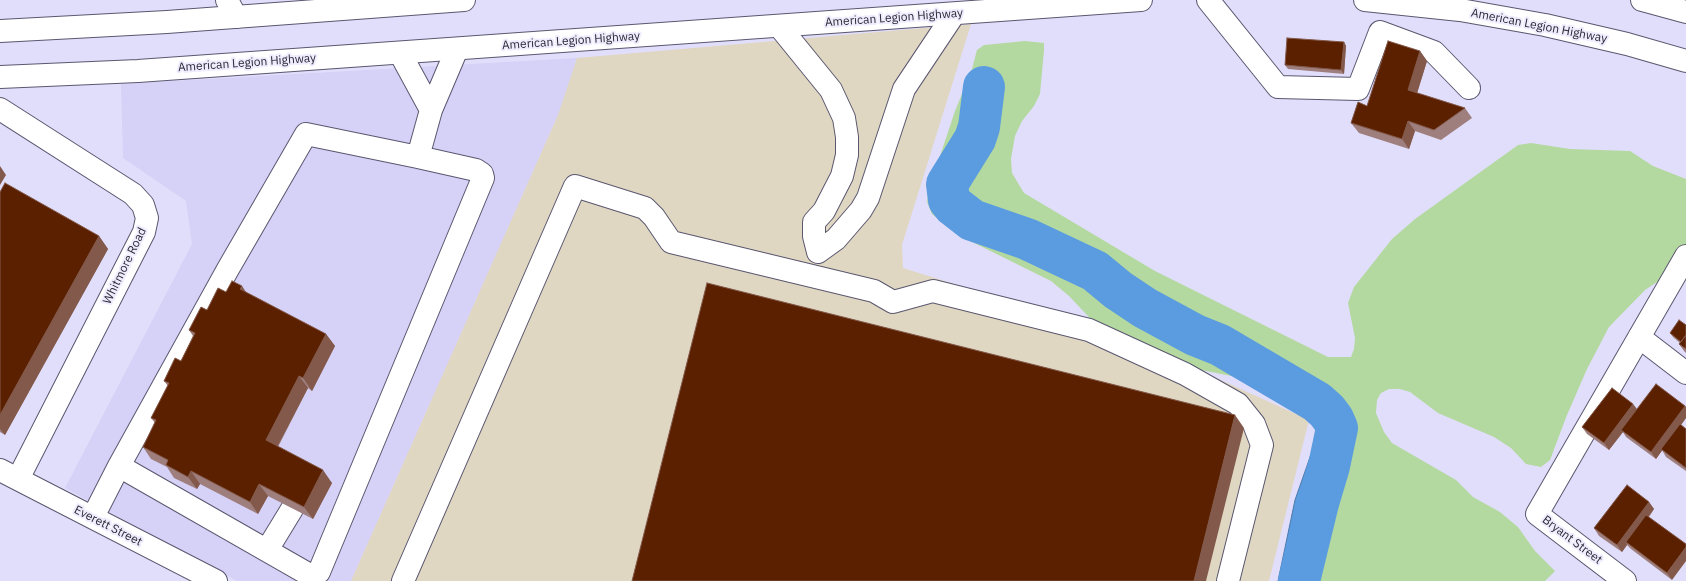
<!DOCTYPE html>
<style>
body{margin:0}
canvas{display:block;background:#e1defb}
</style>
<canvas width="1686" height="581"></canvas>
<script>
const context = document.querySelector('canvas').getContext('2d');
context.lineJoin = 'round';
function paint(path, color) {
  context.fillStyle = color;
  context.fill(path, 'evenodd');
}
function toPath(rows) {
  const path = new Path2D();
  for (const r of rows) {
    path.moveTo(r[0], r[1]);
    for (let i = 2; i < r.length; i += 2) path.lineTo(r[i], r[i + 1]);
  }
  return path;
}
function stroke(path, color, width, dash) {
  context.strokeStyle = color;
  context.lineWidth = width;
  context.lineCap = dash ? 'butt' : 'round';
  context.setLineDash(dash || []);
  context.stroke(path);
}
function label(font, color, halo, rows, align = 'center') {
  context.font = font + ' "IBM Plex Sans",sans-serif';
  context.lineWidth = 4;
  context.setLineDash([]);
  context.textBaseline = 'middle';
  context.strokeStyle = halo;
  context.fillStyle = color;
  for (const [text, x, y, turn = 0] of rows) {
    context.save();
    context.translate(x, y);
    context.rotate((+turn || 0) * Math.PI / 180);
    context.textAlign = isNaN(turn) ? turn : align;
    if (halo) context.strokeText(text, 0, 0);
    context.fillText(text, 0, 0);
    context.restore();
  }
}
const built = toPath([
 [577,58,558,115,351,581,237,581,65,488,192,244,186,201,123,158,121,84]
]);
const industrial = toPath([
 [971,24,902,245,903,268,1133,340,1309,420,1269,581,351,581,558,115,577,58]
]);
const green = toPath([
 [1025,41,1044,43,1044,50,1040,94,1034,106,1022,121,1015,136,1011,159,1012,173,1024,193,1155,271,1328,357,1351,357,1354,349,1355,338,1348,303,1354,287,1392,239,1415,219,1518,145,1531,143,1570,149,1630,151,1653,166,1686,179,1686,255,1663,278,1645,290,1609,327,1587,369,1567,415,1550,460,1541,467,1526,464,1511,448,1494,437,1438,413,1410,392,1400,389,1389,389,1381,393,1377,400,1376,413,1384,432,1392,443,1456,480,1473,497,1500,512,1518,527,1535,551,1555,571,1545,581,1316,581,1332,497,1343,482,1346,468,1344,457,1352,444,1338,425,1316,428,1312,417,1307,409,1285,392,1272,386,1257,381,1170,364,1101,330,1069,296,1051,281,960,236,932,214,927,202,929,189,955,111,972,69,977,50,984,45]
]);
const water = toPath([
 [1338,425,1345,428,1352,444,1344,457,1346,468,1343,482,1332,497,1316,581,1278,581,1295,500,1316,440,1316,428,1338,425]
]);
const river = toPath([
 [984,87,979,127,975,139,947,184,949,200,954,206,972,220,1027,239,1095,271,1118,290,1145,308,1195,335,1220,345,1317,402,1327,411,1333,419,1337,428,1329,466,1318,503,1299,581]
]);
const minor = toPath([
 [227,0,236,17],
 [1208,0,1278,87,1358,89,1380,32,1434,52,1469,88],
 [779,26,831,90,844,118,847,137,847,155,842,176,824,211,814,222,814,236,818,252,836,239,861,210,868,198,904,89,954,14],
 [400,53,431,110],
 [0,109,133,194,143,205,147,218,144,232,18,479],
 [418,157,476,170,482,174,483,178,319,572,313,575,308,574,119,466,228,269,306,134,418,157,431,110,457,49],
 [1639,337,1686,373],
 [0,470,216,581],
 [93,517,119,466],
 [267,550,292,509],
 [403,581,575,186,645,208,654,217,671,242,874,291,893,302,933,291,1089,330,1185,374,1238,404,1254,424,1262,445,1228,581],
 [1625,581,1537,514,1686,256]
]);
const highway = toPath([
 [1365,0,1460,10,1545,25,1627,44,1686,61],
 [1642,0,1686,12],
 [0,31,167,22,464,0],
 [0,77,138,71,1141,0]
]);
const wall = toPath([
 [1344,42,1346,46,1344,74,1288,69,1285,65],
 [1420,51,1427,61,1417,93,1465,108,1472,118,1441,140,1415,131,1409,149,1359,133,1351,123],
 [0,192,99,236,108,249,5,435,0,432],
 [247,293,326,334,335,346,312,391,308,388,278,447,332,483,313,519,268,496,258,514,200,484,197,489,174,478,167,467,151,459,143,447,155,423,151,418,168,386,164,381,181,361,193,336,189,330,207,310],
 [1686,325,1686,353,1684,351,1679,344,1680,343,1673,337,1670,333],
 [1633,404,1637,409,1685,406,1686,407,1686,418,1681,425,1686,429,1686,471,1666,457,1662,450,1656,459,1626,437,1623,432,1609,450,1587,434,1582,427],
 [1649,502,1654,509,1649,517,1672,580,1631,549,1627,545,1622,552,1599,536,1594,528]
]);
const shadedWall = toPath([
 [1344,42,1346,46,1344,74,1341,70],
 [1420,51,1427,61,1415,100,1408,90],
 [1408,121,1415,131,1409,149,1402,139],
 [0,166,6,175,0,185],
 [99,236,108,249,5,435,0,429,0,415],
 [242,286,250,298,240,289],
 [326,334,335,346,312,391,303,378],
 [299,376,308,388,274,453,266,440],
 [1633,404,1638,411,1621,430,1623,432,1609,450,1604,443],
 [1685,406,1686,407,1686,418,1656,459,1651,452],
 [1235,415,1244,428,1206,581,1194,581],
 [323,470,332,483,313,519,304,507],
 [191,471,200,484,197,489,188,477],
 [259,484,268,496,258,514,250,502],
 [1649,502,1654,509,1628,544,1626,542,1627,545,1622,552,1617,545],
 [1686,547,1686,561,1672,580,1667,573]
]);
const building = toPath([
 [1287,38,1344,42,1341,70,1285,65,1287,38],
 [1388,41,1420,51,1408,90,1465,108,1434,130,1408,121,1402,139,1351,123,1358,102,1367,106,1388,41],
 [5,183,99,236,0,415,0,192,5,183],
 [232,281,242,286,240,289,326,334,303,378,299,376,266,440,323,470,304,507,259,484,250,502,191,471,188,477,166,465,168,460,143,447,156,420,151,418,169,383,164,381,175,358,181,361,195,333,189,330,201,307,207,310,218,288,226,292,232,281],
 [707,283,1235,415,1194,581,632,581,707,283],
 [1679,320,1686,325,1686,335,1681,342,1670,333,1679,320],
 [1686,335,1686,349,1679,344,1686,335],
 [1656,384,1685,406,1651,452,1621,430,1656,384],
 [1612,388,1633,404,1604,443,1582,427,1612,388],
 [1680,424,1686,429,1686,468,1661,449,1680,424],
 [1627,485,1649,502,1617,545,1594,528,1627,485],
 [1646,515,1686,544,1686,547,1667,573,1626,542,1646,515]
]);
const streetNames = [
 ["American Legion Highway",894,18,-4],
 ["American Legion Highway",1539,26,11],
 ["American Legion Highway",571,41,-4],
 ["American Legion Highway",247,63,-4],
 ["Whitmore Road",125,266,-64],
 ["Everett Street",108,526,27],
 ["Bryant Street",1572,540,37]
];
paint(built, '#d6d1f6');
paint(industrial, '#e0d7c2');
paint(green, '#b4d9a0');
paint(water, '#5a9cdf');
stroke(water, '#4c7aac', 1);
stroke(river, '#5a9cdf', 42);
stroke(minor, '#5a576f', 24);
stroke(highway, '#5a576f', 24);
stroke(minor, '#fff', 22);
stroke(highway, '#fff', 22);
paint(wall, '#9e7f7e');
paint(shadedWall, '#83594b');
paint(building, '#5b2000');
stroke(building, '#83594b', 1);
label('12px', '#2a2934', '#efecfe', streetNames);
</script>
